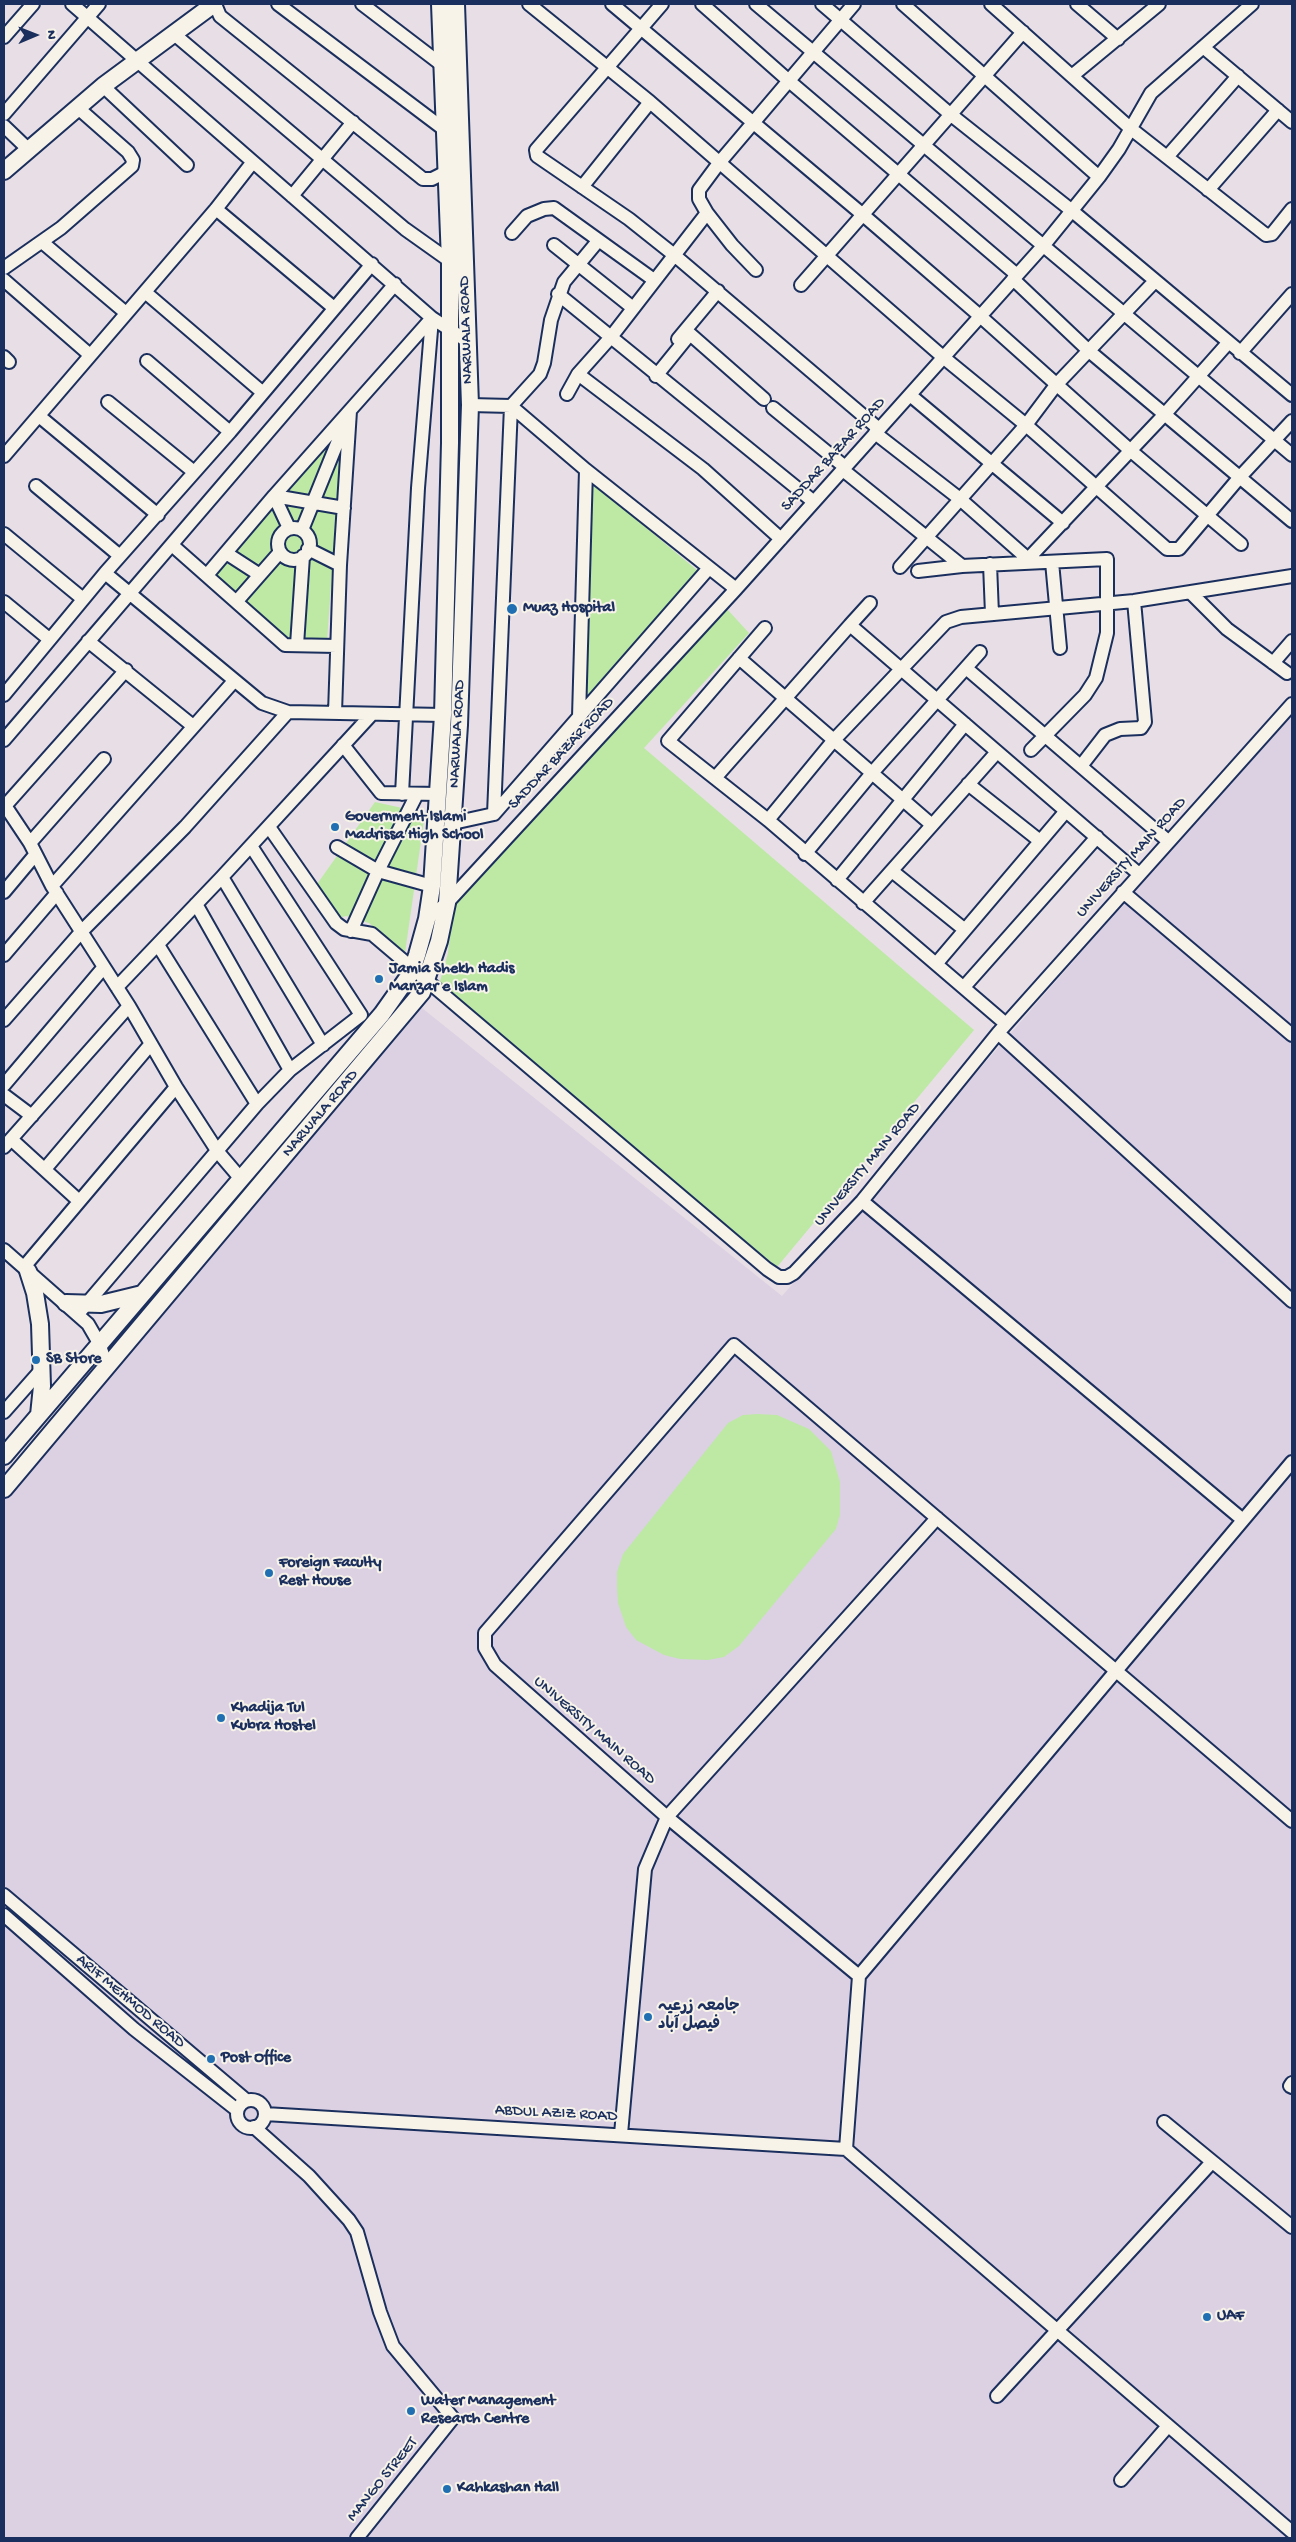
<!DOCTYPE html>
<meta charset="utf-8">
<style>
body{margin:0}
#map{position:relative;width:1296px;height:2542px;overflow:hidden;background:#e7dfe5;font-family:"Gochi Hand",sans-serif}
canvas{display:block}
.frame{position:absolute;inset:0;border:5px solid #1b2f5e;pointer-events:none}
.north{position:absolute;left:10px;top:10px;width:50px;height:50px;-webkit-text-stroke:4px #f7f3e8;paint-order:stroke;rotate:89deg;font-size:14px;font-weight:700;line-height:20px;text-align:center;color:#1b2f5e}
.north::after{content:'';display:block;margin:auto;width:18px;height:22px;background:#1b2f5e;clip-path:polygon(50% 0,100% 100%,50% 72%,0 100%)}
</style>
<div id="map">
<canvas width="1296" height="2542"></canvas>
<div class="frame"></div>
<div class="north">N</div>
</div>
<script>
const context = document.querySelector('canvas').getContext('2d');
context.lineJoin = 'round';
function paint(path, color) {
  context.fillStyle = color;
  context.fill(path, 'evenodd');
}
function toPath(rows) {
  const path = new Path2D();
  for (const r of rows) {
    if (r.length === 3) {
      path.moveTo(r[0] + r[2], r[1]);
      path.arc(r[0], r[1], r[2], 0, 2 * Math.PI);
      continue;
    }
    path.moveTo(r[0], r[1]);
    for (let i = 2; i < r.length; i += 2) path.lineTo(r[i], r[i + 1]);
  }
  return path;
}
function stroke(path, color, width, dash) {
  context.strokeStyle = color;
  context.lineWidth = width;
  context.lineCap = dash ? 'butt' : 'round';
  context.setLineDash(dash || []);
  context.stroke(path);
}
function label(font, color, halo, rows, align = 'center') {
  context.font = font + ' "Gochi Hand","Playpen Sans Arabic",sans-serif';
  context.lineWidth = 4;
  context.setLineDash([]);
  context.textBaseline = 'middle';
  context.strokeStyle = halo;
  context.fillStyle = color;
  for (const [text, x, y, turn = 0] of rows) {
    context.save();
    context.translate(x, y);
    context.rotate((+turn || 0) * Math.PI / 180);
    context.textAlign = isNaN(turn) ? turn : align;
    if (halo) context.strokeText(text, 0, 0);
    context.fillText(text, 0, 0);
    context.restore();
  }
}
const built = toPath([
 [1292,710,1292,2538,4,2538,4,1497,422,1008,782,1296]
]);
const green = toPath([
 [335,428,342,432,327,641,286,639,215,575],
 [583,475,698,571,575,718],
 [727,609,749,633,644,748,974,1030,777,1267,437,992,448,953,451,927,450,911],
 [375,802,425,813,405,953,369,923,346,916,334,919,315,887],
 [758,1414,777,1415,809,1429,831,1451,840,1482,840,1515,836,1529,739,1646,724,1657,708,1660,680,1659,664,1655,636,1640,626,1627,618,1603,617,1587,617,1572,623,1554,728,1423,743,1415]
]);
const minor = toPath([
 [72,4,432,318,467,341],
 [215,4,220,16,423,179,432,179,446,172],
 [278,4,445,130],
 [362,4,442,65],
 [529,4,650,102,943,357,1026,425,1167,549,1179,549,1239,478,1292,421],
 [612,4,862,214,980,316,1131,451,1241,544],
 [662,4,536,150,537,156,629,219,673,254,879,429],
 [702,4,789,81,1017,275],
 [756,4,1292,455],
 [822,4,950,114,1071,210,1292,395],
 [903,4,1099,177],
 [991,4,1130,128,1266,235,1272,234,1292,209],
 [1077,4,1118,39],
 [174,34,405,229,450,261],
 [4,37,33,4],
 [1203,47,1292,122],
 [1073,75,1159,4],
 [103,86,187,165],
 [4,114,99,4],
 [4,126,29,150],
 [1167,157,1238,76],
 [582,187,650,102],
 [1208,190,1278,110],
 [292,196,353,122],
 [216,209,334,308],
 [512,233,527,216,544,209,554,208,654,280],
 [42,242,126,313],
 [554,245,633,308],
 [4,268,61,228,132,166,133,160,128,152,78,108],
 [756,270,732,245,707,213,699,199,699,190,719,163,854,4],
 [1013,279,1089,351,1292,521],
 [4,280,90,355],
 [801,285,1023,32],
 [145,292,262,392],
 [558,294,814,502],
 [678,339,718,291],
 [1240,353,1292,294],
 [4,357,9,362],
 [147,361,230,432],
 [578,374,703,469,781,539],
 [656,376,690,334,764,399],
 [567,394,578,374,611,337,707,213],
 [910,395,1063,523],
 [108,402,194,472],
 [470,405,511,406,586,470,736,589],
 [773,408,845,467],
 [39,416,158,515],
 [875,433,960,499,1028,559,1164,415,1228,343],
 [4,456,216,209,252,163],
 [843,470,962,566],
 [36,486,120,556],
 [289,528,274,496,344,508],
 [294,544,16],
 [302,530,346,421],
 [4,534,83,599],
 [172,545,285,645,337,646],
 [308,549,340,565],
 [226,553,260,575],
 [1052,562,1060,648],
 [990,564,992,614],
 [900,567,1026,425,1056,385,1155,281],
 [918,571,962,566,1107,559,1107,633,1096,678,1085,695,1031,750],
 [105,573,262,703,288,712,443,715],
 [207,575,274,496,432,318],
 [1192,594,1227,629,1287,673],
 [237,601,280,552],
 [4,602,49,639],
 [870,603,850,625,1139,874],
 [765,628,668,741,768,820,1006,1024],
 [88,641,193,726],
 [297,645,303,556],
 [739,658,932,825],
 [1273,663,1292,641],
 [966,668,1168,841],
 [4,695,105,573,230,432,372,264],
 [335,713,340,565,350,411],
 [579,717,586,470],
 [4,740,395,284],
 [343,745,381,793,438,794],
 [1081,766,1105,735,1120,729,1141,728,1145,722,1134,601],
 [715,778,850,625],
 [968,784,1040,841],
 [402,794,418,488,432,318],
 [4,804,30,843,52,886,129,1006,176,1087,218,1152,241,1179],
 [5,806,126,670],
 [494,814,511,406,540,374,544,363,551,320,564,282,598,241],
 [768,820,833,741,946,622,961,617,1134,601,1292,576],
 [453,823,494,814,709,568],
 [269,827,336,923,344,929,372,934,767,1269,779,1277,787,1277,794,1273,862,1201,998,1033,1292,704],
 [30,843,104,759],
 [337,847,378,871,432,886],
 [805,854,872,773,980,652],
 [892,871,965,930],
 [222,877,323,1045],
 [837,880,965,724],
 [52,886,234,681],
 [4,892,35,855],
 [1123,892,1292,1035],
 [863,903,997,752],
 [196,904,290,1070],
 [427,919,447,903,736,589,1044,245,1099,177,1119,149,1151,93,1252,4],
 [351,931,378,871,417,794],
 [158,945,257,1104],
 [4,955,57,893],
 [936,964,1066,811],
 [117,987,222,877,372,714],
 [964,987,1097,837],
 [4,1020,82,931,185,827,288,712],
 [998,1033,1292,1301],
 [4,1085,104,967],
 [4,1095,32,1116],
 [11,1139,79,1201],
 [4,1147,129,1006],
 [45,1169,150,1045],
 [862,1201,1243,1520],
 [4,1250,88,1324,99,1343,107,1367],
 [24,1267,176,1087],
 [78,1314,257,1104,290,1070,361,1015,251,846],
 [4,1412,42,1369],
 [4,1895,246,2100],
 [4,1915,134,2029,237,2110],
 [859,1976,1292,1462],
 [1292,2083,1290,2086,1292,2087],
 [251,2114,14],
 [265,2114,846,2149],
 [1164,2122,1292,2227],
 [254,2127,309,2176,349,2220,357,2232,380,2312,393,2346,453,2418,357,2538],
 [621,2134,645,1869,667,1817,937,1518],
 [846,2149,859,1976,667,1817,495,1665,485,1648,485,1633,734,1345,1292,1821],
 [846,2149,1292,2532],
 [997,2396,1212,2162],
 [1121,2480,1168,2426]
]);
const major = toPath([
 [4,171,103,86,214,4],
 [28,1271,35,1293,40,1324,42,1386,39,1415],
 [66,1303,101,1304,142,1294],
 [4,1456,382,1014,411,973,417,955,427,919,432,886,443,715,450,443,450,261,440,4],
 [4,1489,422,992,439,941,447,903,459,725,470,405,456,4]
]);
const markers = [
 [512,609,6,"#1f6fb2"],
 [335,827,5,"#1f6fb2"],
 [379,979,5,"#1f6fb2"],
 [36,1360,5,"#1f6fb2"],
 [269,1573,5,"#1f6fb2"],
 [221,1718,5,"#1f6fb2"],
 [648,2017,5,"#1f6fb2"],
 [211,2059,5,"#1f6fb2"],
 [1207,2317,5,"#1f6fb2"],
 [411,2411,5,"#1f6fb2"],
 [447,2489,5,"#1f6fb2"]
];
const streetNames = [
 ["NARWALA ROAD",467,330,-92],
 ["SADDAR BAZAR ROAD",834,455,-48],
 ["NARWALA ROAD",458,734,-87],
 ["SADDAR BAZAR ROAD",562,754,-47],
 ["UNIVERSITY MAIN ROAD",1132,858,-48],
 ["NARWALA ROAD",321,1114,-50],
 ["UNIVERSITY MAIN ROAD",868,1165,-50],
 ["UNIVERSITY MAIN ROAD",594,1731,41],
 ["ARIF MEHMOD ROAD",130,2002,40],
 ["ABDUL AZIZ ROAD",556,2114,3],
 ["MANGO STREET",383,2480,-51]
];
const poiNames = [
 ["Muaz Hospital",523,609],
 ["Government Islami",345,818],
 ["Madrissa High School",345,836],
 ["Jamia Shekh Hadis",389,970],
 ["Manzar e Islam",389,988],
 ["SB Store",46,1360],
 ["Foreign Faculty",279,1564],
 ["Rest House",279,1582],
 ["Khadija Tul",231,1709],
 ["Kubra Hostel",231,1727],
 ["جامعہ زرعیہ",658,2008],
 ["فیصل آباد",658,2026],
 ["Post Office",221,2059],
 ["UAF",1217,2317],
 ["Water Management",421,2402],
 ["Research Centre",421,2420],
 ["Kahkashan Hall",457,2489]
];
paint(built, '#dcd1e3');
paint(green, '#bde9a5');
stroke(minor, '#1b2f5e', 16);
stroke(major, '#1b2f5e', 20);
stroke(minor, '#f7f3e8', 12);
stroke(major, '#f7f3e8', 16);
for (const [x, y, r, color] of markers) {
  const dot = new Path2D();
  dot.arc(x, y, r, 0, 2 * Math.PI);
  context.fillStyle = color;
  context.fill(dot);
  stroke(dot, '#f7f3e8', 2);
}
label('16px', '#1b2f5e', '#f7f3e8', streetNames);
label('bold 16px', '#1b2f5e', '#f7f3e8', poiNames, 'left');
</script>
